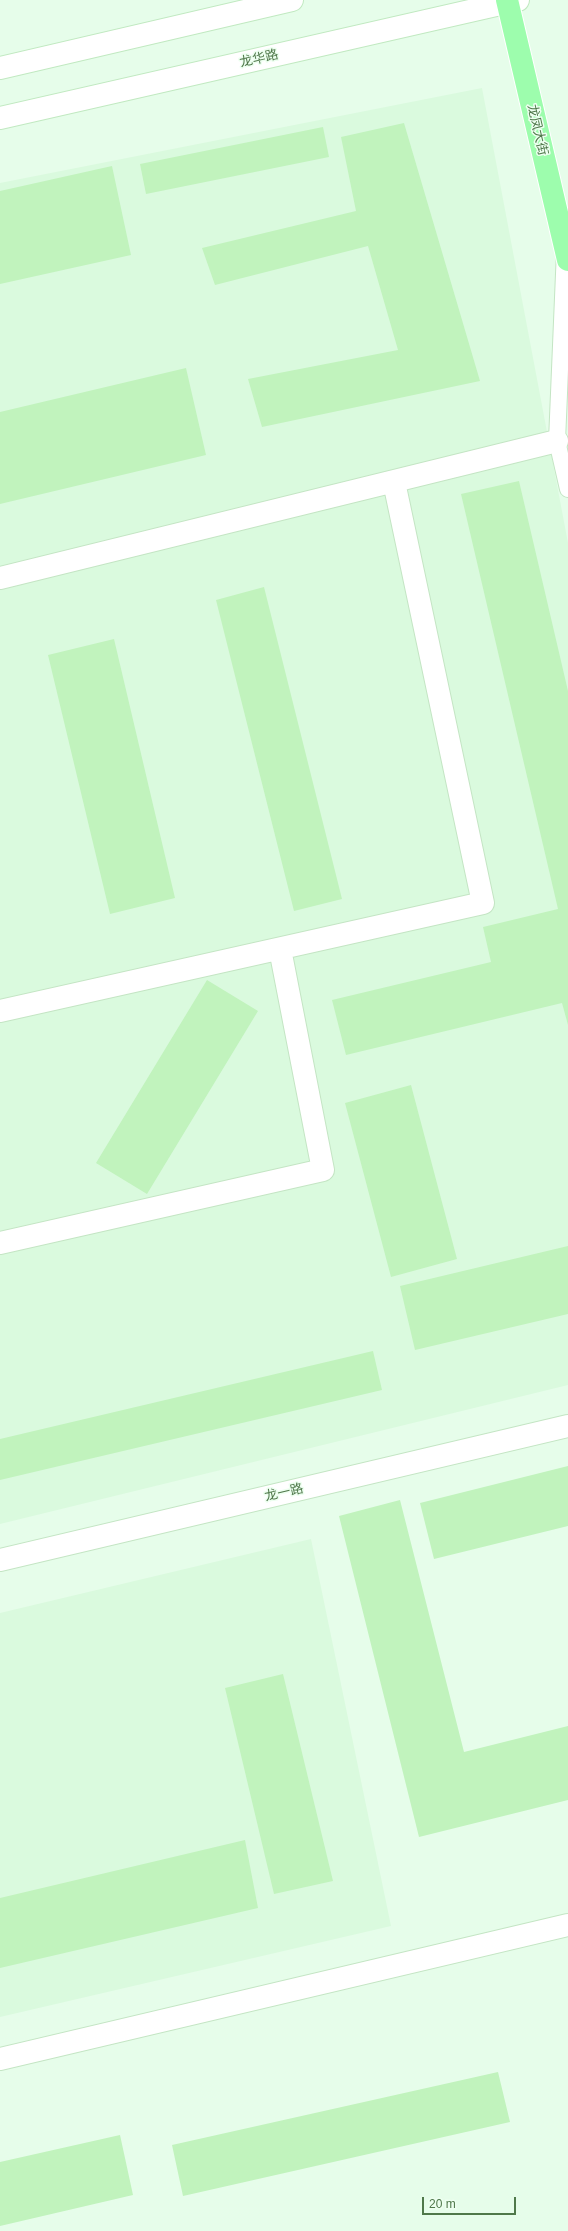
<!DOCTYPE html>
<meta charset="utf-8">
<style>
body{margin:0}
#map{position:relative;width:568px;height:2231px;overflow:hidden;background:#e6fdea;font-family:Helvetica,sans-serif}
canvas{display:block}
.scale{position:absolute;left:422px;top:2197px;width:94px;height:18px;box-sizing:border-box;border:2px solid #4f784a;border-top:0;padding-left:5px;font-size:12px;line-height:14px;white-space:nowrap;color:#4f784a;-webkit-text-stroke:3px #edfff0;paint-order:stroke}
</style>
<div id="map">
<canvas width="568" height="2231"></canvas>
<div class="scale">20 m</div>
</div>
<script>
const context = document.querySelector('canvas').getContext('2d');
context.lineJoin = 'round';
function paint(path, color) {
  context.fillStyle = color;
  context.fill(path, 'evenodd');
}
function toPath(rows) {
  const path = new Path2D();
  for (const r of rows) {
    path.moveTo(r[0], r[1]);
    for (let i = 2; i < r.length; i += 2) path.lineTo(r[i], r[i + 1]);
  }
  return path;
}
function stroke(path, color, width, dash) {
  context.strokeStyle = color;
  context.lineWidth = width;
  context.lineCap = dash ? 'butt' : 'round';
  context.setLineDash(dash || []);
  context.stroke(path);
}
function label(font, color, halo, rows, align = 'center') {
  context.font = font + ' Helvetica,"Noto Sans SC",sans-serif';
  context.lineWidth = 3;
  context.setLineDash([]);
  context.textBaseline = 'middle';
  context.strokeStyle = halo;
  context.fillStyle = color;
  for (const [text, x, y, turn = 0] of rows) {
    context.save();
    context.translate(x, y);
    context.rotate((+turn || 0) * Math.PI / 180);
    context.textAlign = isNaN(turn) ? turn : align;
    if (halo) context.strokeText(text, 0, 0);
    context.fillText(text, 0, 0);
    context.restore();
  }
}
const residential = toPath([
 [482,88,568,543,568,1385,0,1524,0,183],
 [311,1539,391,1926,0,2017,0,1613]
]);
const building = toPath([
 [404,123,480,381,262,427,248,379,398,350,368,246,215,285,202,248,356,211,341,137],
 [323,127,329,157,146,194,140,164],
 [112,166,131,255,0,284,0,191],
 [186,368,206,455,0,504,0,412],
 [519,481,568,691,568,1025,562,1003,346,1055,332,1000,491,962,483,927,558,909,461,494],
 [264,587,342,899,294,911,216,600],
 [114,639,175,898,110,914,48,655],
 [207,980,258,1011,147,1194,96,1163],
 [411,1085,457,1259,391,1277,345,1103],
 [568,1246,568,1314,415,1350,400,1286],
 [373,1351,382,1390,0,1480,0,1439],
 [568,1466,568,1526,434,1559,420,1503],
 [400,1500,464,1752,568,1726,568,1800,419,1837,339,1516],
 [283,1674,333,1881,274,1894,225,1688],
 [245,1840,258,1908,0,1968,0,1898],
 [498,2072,510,2122,183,2196,172,2145],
 [120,2135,133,2195,0,2226,0,2162]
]);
const service = toPath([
 [565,250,557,441,568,489]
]);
const minor = toPath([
 [0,578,557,441],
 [0,1011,483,903,394,482],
 [0,1243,323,1170,280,949],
 [0,2059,568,1925]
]);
const tertiary = toPath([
 [0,1560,568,1426]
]);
const secondary = toPath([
 [0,68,292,0],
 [0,118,518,0]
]);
const primary = toPath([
 [507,0,568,260]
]);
const streetNames = [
 ["龙华路",259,59,-13],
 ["龙凤大街",537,130,77],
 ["龙一路",284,1493,-13]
];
paint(residential, '#dafade');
paint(building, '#c1f3bd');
stroke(service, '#c4e5c4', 18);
stroke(minor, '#c4e5c4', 24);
stroke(tertiary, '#c4e5c4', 24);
stroke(secondary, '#c1e9c1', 24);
stroke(primary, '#fff', 24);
stroke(service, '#fff', 16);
stroke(minor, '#fff', 22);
stroke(tertiary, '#fff', 22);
stroke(secondary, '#fff', 22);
stroke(primary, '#9dfdad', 22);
label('13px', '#4f784a', '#edfff0', streetNames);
</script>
